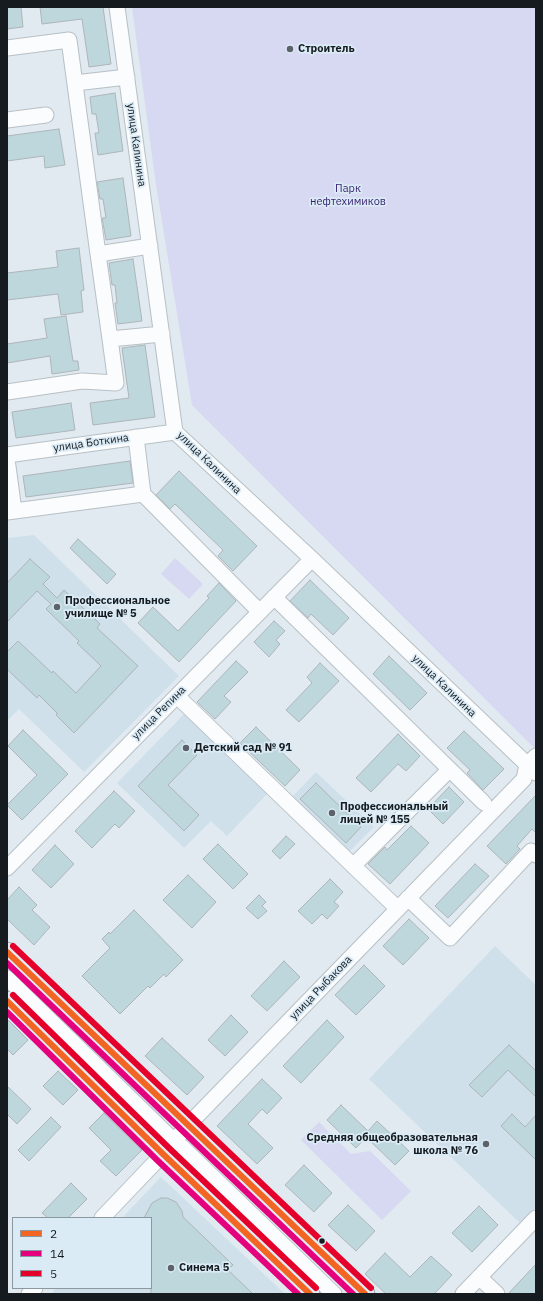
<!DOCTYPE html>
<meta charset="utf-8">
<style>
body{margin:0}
#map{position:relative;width:543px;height:1301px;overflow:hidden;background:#e1eaf0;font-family:"IBM Plex Sans",sans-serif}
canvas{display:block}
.frame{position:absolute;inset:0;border:8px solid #151b1f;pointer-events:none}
.legend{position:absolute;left:12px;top:1217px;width:140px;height:72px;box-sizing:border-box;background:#dbebf6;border:1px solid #8c98a0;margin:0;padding:5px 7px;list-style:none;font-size:12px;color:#151b1f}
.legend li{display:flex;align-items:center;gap:8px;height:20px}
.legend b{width:20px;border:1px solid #8c98a0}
</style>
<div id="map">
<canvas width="543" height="1301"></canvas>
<div class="frame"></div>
<ul class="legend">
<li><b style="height:5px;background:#f26522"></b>2</li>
<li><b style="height:5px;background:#e5007d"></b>14</li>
<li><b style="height:5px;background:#e4002b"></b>5</li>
</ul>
</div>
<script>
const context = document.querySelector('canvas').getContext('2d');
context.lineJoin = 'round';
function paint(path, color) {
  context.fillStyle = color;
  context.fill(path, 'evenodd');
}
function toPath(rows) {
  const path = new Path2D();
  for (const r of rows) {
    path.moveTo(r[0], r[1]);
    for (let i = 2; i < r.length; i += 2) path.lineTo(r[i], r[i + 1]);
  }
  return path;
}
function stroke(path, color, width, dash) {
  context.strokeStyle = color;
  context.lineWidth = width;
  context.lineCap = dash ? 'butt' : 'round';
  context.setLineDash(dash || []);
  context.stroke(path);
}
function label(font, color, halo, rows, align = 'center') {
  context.font = font + ' "IBM Plex Sans",sans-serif';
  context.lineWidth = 3.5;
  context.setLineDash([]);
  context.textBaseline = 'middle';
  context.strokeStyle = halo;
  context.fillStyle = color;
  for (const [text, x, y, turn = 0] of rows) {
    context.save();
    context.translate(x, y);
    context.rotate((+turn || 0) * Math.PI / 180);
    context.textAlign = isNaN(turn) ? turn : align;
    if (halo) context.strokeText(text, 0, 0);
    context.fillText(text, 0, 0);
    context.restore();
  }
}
const built = toPath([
 [34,535,179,676,84,772,19,709,7,721,7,538],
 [185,713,268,793,227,836,211,821,184,848,117,783],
 [316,772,374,827,347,854,290,799],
 [495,946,536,985,536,1208,521,1224,369,1079],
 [161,1177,285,1294,51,1294,56,1288,151,1288,151,1218,122,1218]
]);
const green = toPath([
 [132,7,536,7,536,747,535,749,192,405,156,185],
 [175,558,203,584,189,599,161,574],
 [7,962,166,1116,161,1121,7,972],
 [319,1122,351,1154,370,1151,411,1191,382,1220,301,1140]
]);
const building = toPath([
 [7,7,21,7,23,27,7,29,7,7],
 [40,7,103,7,111,64,89,67,82,19,42,24,40,7],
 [115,93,123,151,98,155,95,133,99,133,96,114,92,114,90,97,115,93],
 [59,129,65,165,45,168,44,156,7,161,7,136,59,129],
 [123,178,131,236,106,240,102,218,106,218,103,199,100,199,97,182,123,178],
 [79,248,84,290,81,291,83,312,61,315,58,294,7,300,7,273,58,267,56,251,79,248],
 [133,259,142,321,118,324,115,303,117,303,115,285,112,285,109,263,133,259],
 [66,316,73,361,78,361,79,370,52,374,50,356,7,363,7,344,47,338,44,319,66,316],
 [145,345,155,417,93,425,90,403,129,398,122,348,145,345],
 [71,403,75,430,16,438,12,412,71,403],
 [130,461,133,483,26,497,23,476,130,461],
 [179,471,257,546,233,571,218,556,223,550,175,504,170,509,156,495,179,471],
 [78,539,116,574,107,584,70,548,78,539],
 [30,559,50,577,43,584,57,598,64,590,100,624,97,628,138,666,74,733,56,715,57,713,39,695,37,698,7,669,7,652,18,641,52,673,53,671,76,693,101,666,77,643,79,641,46,609,51,604,37,591,7,622,7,583,30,559],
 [310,580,349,618,333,635,311,614,308,618,290,601,310,580],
 [219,583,236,601,179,662,138,623,153,607,178,631,209,598,207,596,219,583],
 [274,621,285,631,276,640,280,644,269,657,254,642,274,621],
 [389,656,427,693,410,710,373,674,389,656],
 [236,661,248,672,224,696,231,702,215,719,197,702,236,661],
 [320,663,339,681,299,722,286,710,312,683,307,677,320,663],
 [256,727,300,770,285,786,240,743,256,727],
 [23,730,68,774,22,820,7,805,37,775,8,746,23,730],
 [464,731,504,769,483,790,467,773,470,770,447,748,464,731],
 [398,734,420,756,406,771,398,764,371,792,356,778,398,734],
 [182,740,197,755,168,785,199,815,184,831,138,786,182,740],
 [316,783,361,827,346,843,300,799,316,783],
 [449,787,464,802,443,824,428,809,449,787],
 [114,791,135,811,119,828,115,824,92,848,75,831,114,791],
 [536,795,536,833,532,829,517,846,520,849,506,864,487,846,536,795],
 [411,826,429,843,390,884,368,864,385,847,387,850,411,826],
 [286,836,295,844,280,859,272,851,286,836],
 [218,844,248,874,233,889,203,859,218,844],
 [55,845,74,864,51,888,32,870,55,845],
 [475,864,489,876,448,918,435,906,475,864],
 [188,875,216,902,192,928,163,900,188,875],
 [330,879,343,892,334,902,339,906,327,919,322,914,312,924,298,911,330,879],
 [19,887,37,905,32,910,50,927,34,945,7,919,7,900,19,887],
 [259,895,266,902,262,906,267,911,258,919,246,908,259,895],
 [134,910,183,960,166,977,164,974,150,988,148,986,120,1014,82,976,110,948,102,939,109,932,110,934,134,910],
 [409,919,429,938,403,965,383,946,409,919],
 [284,961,300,977,267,1011,251,996,284,961],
 [364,965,385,986,356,1015,335,995,364,965],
 [231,1015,248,1032,225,1056,208,1040,231,1015],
 [7,1019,28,1040,13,1055,7,1049,7,1019],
 [327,1020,344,1037,301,1083,283,1066,327,1020],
 [162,1038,204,1077,187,1095,145,1056,162,1038],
 [509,1045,536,1071,536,1097,508,1070,482,1097,469,1085,509,1045],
 [58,1071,78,1090,63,1105,43,1086,58,1071],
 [262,1079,282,1098,267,1114,262,1109,248,1124,273,1148,257,1164,217,1126,262,1079],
 [7,1086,31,1109,17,1124,7,1114,7,1086],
 [341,1105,368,1131,377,1121,409,1151,395,1165,366,1137,356,1148,327,1120,341,1105],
 [104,1113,142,1150,116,1176,100,1161,111,1150,89,1128,104,1113],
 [512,1114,525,1127,536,1115,536,1160,501,1126,512,1114],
 [51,1117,61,1127,29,1161,18,1150,51,1117],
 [304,1165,332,1193,314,1212,285,1185,304,1165],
 [71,1183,87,1199,68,1218,48,1218,42,1213,71,1183],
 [161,1198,167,1198,176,1202,182,1211,183,1217,233,1265,228,1270,253,1294,151,1294,151,1218,144,1218,152,1203,161,1198],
 [348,1205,375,1231,356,1251,328,1225,348,1205],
 [479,1206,498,1225,472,1252,452,1233,479,1206],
 [385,1253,410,1277,431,1256,452,1275,434,1294,386,1294,365,1274,385,1253],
 [536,1264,536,1294,508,1294,536,1264]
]);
const minor = toPath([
 [117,7,175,432,312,559,536,773],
 [7,48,69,40,98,254,150,246],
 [75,83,127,77],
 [7,120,46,115],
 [98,254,110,339,162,334],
 [7,392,82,381,116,383,110,339],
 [7,455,175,432],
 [7,459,14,511],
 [143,494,260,612],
 [7,512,143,494,136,437],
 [274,597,484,803],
 [177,696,398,909],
 [353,866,449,770],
 [7,868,312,559],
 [408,898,450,938,531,851,536,855],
 [7,978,168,1135],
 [182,1147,334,1294],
 [102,1218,163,1154,188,1125,524,779,527,765,536,756],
 [479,1277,497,1294],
 [29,1294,35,1288],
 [463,1294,536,1218]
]);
const major = toPath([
 [7,952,365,1294],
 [7,1001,163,1154,310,1294]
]);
const bus1 = toPath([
 [7,952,365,1294],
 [7,1001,163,1154,310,1294]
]);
const bus2 = toPath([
 [7,963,353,1294],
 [7,1012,157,1160,298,1294]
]);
const bus3 = toPath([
 [13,946,371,1288],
 [13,995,169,1148,316,1288]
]);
const markers = [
 [290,49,4,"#5c6368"],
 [57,607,4,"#5c6368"],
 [186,748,4,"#5c6368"],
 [332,813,4,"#5c6368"],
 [486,1144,4,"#5c6368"],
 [322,1241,3.5,"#151b1f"],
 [171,1268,4,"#5c6368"]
];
const poiNames = [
 ["Строитель",298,49],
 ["Профессиональное",65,601],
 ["училище № 5",65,614],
 ["Детский сад № 91",194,748],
 ["Профессиональный",340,807],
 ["лицей № 155",340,820],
 ["Средняя общеобразовательная",478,1138,"right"],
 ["школа № 76",478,1151,"right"],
 ["Синема 5",179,1268]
];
const streetNames = [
 ["улица Калинина",136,145,82],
 ["улица Боткина",91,443,-8],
 ["улица Калинина",209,463,44],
 ["улица Калинина",444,686,44],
 ["улица Репина",159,713,-45],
 ["улица Рыбакова",321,988,-46]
];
const parkNames = [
 ["Парк",348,189],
 ["нефтехимиков",348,202]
];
paint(built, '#cfe0eb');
paint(green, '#d7d8f2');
paint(building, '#bed7dd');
stroke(building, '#adb5b8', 1);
stroke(minor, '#b8c0c5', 17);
stroke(major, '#9ea9ba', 21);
stroke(minor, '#fafcfd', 15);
stroke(major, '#e4eaf3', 19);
stroke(bus1, '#f26522', 6);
stroke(bus2, '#e5007d', 6);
stroke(bus3, '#e4002b', 6);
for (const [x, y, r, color] of markers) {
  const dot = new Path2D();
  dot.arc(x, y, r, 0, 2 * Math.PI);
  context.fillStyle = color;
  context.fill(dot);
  stroke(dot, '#dbebf6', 1.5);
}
label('bold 11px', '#151b1f', '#dbebf6', poiNames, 'left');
label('11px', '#151b1f', '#dbebf6', streetNames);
label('11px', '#381f6f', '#dbebf6', parkNames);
</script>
